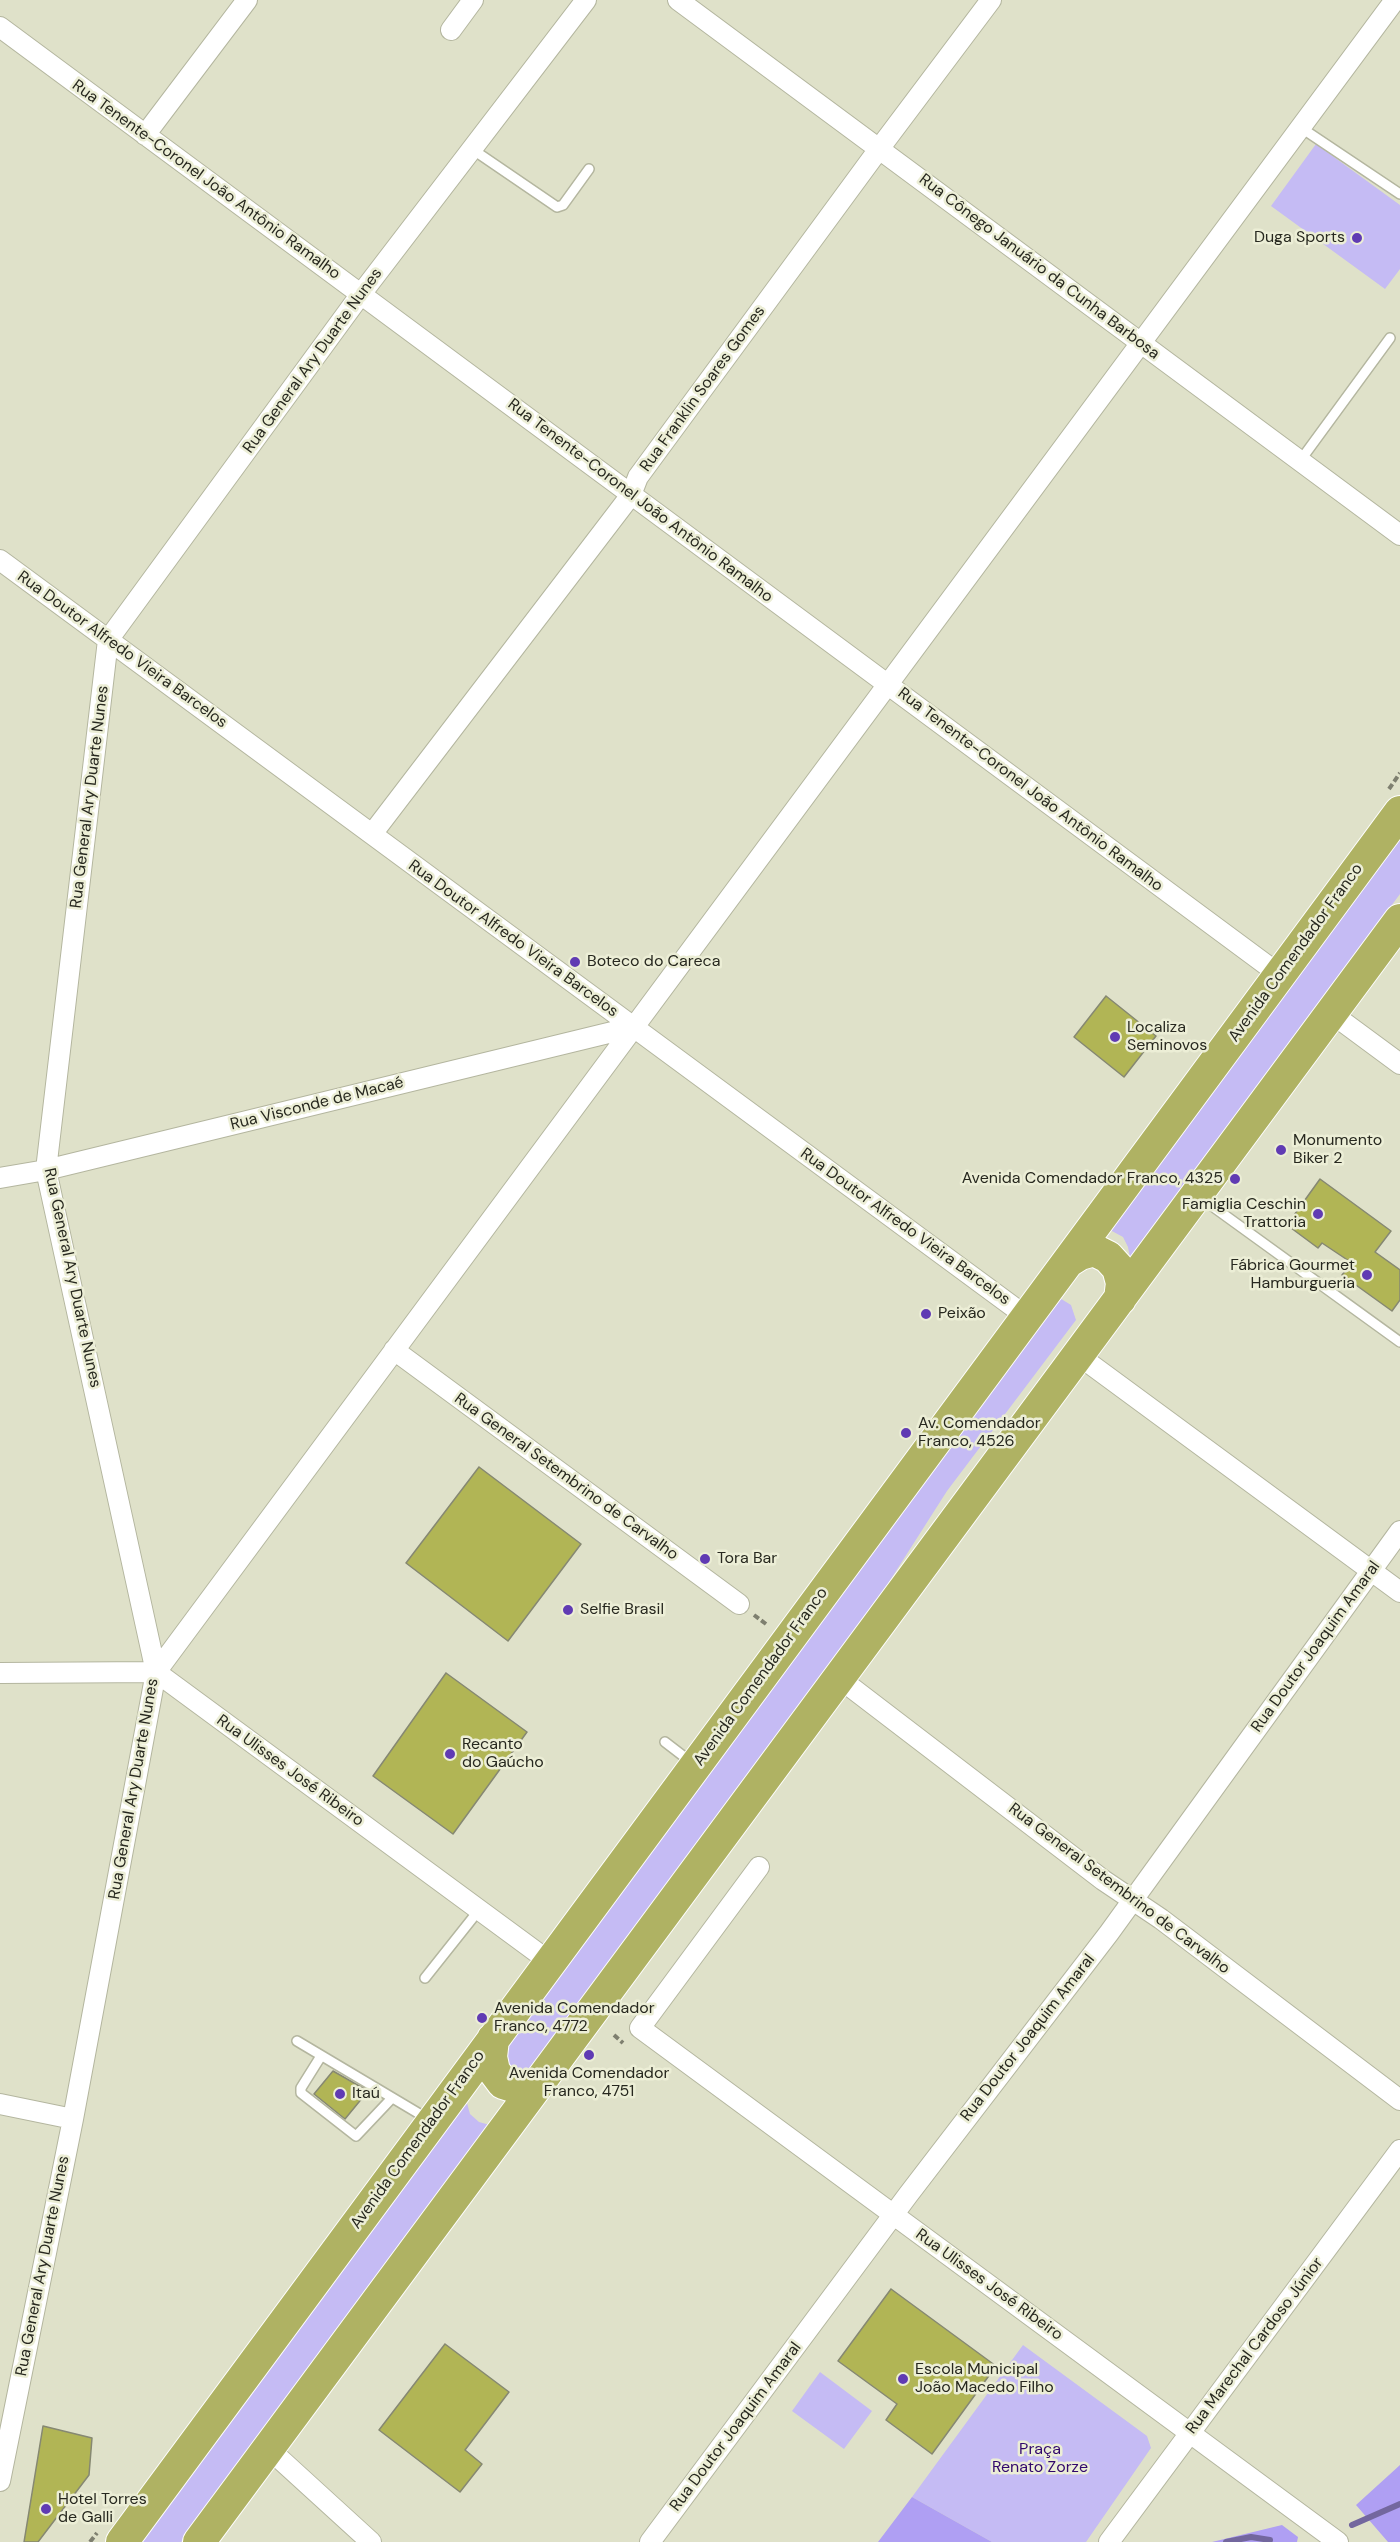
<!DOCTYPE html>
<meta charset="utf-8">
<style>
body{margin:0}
canvas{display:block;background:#dfe1c9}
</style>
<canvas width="1400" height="2542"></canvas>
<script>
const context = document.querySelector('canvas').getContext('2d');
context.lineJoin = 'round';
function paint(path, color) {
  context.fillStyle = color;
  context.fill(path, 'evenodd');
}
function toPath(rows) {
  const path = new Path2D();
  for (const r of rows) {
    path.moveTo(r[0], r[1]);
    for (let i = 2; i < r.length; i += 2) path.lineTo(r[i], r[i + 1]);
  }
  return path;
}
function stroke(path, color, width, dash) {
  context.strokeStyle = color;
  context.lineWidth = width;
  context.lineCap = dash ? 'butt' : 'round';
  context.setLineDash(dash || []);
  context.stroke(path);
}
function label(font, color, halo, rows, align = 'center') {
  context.font = font + ' "DM Sans",sans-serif';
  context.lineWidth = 5;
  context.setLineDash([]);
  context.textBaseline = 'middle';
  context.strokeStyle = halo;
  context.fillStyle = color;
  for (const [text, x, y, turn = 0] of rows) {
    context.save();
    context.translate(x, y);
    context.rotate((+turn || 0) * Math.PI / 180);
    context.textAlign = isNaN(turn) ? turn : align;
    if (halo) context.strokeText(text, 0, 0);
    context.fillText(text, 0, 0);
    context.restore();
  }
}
const green = toPath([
 [1316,144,1400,205,1400,269,1385,289,1271,206],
 [1400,838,1400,894,1130,1258,1128,1247,1123,1237,1110,1230],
 [1058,1297,1071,1305,1076,1320,947,1491,882,1593,523,2079,512,2076,503,2048],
 [468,2092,467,2103,470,2114,479,2122,490,2125,380,2274,181,2542,135,2542],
 [1023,2345,1147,2436,1151,2448,1086,2542,992,2542,912,2497],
 [820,2372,872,2411,844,2449,792,2411]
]);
const forest = toPath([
 [1400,2465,1400,2542,1388,2542,1356,2505],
 [912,2497,992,2542,878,2542],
 [1282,2525,1298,2537,1297,2542,1212,2542]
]);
const stream = toPath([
 [1352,2525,1400,2504],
 [1226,2542,1251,2537,1270,2540]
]);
const building = toPath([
 [1106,996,1156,1036,1124,1077,1074,1037,1106,996],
 [1320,1179,1391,1231,1375,1252,1400,1270,1400,1300,1392,1311,1342,1275,1352,1263,1322,1243,1318,1248,1287,1225,1320,1179],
 [479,1467,581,1544,508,1641,406,1563,479,1467],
 [446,1673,527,1732,453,1834,373,1776,446,1673],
 [333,2071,368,2091,345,2119,314,2094,333,2071],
 [891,2289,996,2366,932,2454,886,2420,897,2404,838,2361,891,2289],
 [445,2344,509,2392,465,2450,482,2464,460,2492,379,2430,445,2344],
 [43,2426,92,2438,89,2475,38,2542,24,2542,43,2426]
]);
const path = toPath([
 [1389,789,1400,773],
 [754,1615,766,1624],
 [614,2035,623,2043],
 [90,2542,97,2533]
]);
const service = toPath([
 [1300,127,1400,194],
 [472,149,557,207,563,205,589,169],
 [1300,461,1390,338],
 [1201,1198,1400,1342],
 [665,1742,691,1762],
 [425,1978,479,1910],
 [297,2041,428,2119],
 [321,2056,301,2088,301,2093,356,2136,392,2098]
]);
const minor = toPath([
 [678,0,1400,535],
 [0,27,1280,975],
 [451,30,473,0],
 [145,135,247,0],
 [0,560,1027,1317],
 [372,834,631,495,638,477,879,149,991,0],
 [1331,1013,1400,1064],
 [0,1178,46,1170,633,1027],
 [394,1350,739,1604],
 [1078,1355,1400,1592],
 [156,1672,1395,0],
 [0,1673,156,1672,550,1962],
 [839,1678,1103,1880,1161,1919,1400,2100],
 [759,1867,640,2028,1338,2542],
 [0,2104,73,2119],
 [268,2448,371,2542],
 [0,2481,73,2119,156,1672,46,1170,108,640,361,294,586,0],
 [650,2542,908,2195,1109,1933,1400,1531],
 [1109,2542,1400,2150]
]);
const trunk = toPath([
 [1069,1261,1080,1254,1094,1250,1108,1257,1118,1268,1122,1283,1120,1299],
 [493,2039,491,2057,494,2071,503,2083,532,2092],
 [122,2542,1400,812],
 [199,2542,1400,920]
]);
const markers = [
 [1357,238,6,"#603bb3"],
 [575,962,6,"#603bb3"],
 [1115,1037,6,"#603bb3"],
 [1281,1150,6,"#603bb3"],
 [1235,1179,6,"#603bb3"],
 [1318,1214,6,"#603bb3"],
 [1367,1275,6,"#603bb3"],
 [926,1314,6,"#603bb3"],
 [906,1433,6,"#603bb3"],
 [705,1559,6,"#603bb3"],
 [568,1610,6,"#603bb3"],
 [450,1754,6,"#603bb3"],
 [482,2018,6,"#603bb3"],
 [589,2055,6,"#603bb3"],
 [340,2094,6,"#603bb3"],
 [903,2379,6,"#603bb3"],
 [46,2509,6,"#603bb3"]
];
const streetNames = [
 ["Rua Tenente-Coronel João Antônio Ramalho",206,180,36],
 ["Rua Cônego Januário da Cunha Barbosa",1039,267,37],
 ["Rua General Ary Duarte Nunes",313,361,-54],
 ["Rua Franklin Soares Gomes",703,389,-54],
 ["Rua Tenente-Coronel João Antônio Ramalho",640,501,37],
 ["Rua Doutor Alfredo Vieira Barcelos",122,650,36],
 ["Rua Tenente-Coronel João Antônio Ramalho",1030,790,37],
 ["Rua General Ary Duarte Nunes",90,797,-83],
 ["Rua Doutor Alfredo Vieira Barcelos",513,939,36],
 ["Avenida Comendador Franco",1296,953,-54],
 ["Rua Visconde de Macaé",317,1104,-14],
 ["Rua Doutor Alfredo Vieira Barcelos",905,1227,36],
 ["Rua General Ary Duarte Nunes",72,1278,78],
 ["Rua General Setembrino de Carvalho",566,1477,36],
 ["Rua Doutor Joaquim Amaral",1316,1647,-54],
 ["Avenida Comendador Franco",761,1677,-54],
 ["Rua Ulisses José Ribeiro",290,1771,36],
 ["Rua General Ary Duarte Nunes",134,1789,-80],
 ["Rua General Setembrino de Carvalho",1119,1889,37],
 ["Rua Doutor Joaquim Amaral",1028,2038,-52],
 ["Avenida Comendador Franco",418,2140,-54],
 ["Rua General Ary Duarte Nunes",43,2266,-79],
 ["Rua Ulisses José Ribeiro",989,2285,36],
 ["Rua Marechal Cardoso Júnior",1255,2346,-53],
 ["Rua Doutor Joaquim Amaral",736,2427,-53]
];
const poiNames = [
 ["Duga Sports",1345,238,"right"],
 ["Boteco do Careca",587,962],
 ["Localiza",1127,1028],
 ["Seminovos",1127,1046],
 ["Monumento",1293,1141],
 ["Biker 2",1293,1159],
 ["Avenida Comendador Franco, 4325",1223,1179,"right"],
 ["Famiglia Ceschin",1306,1205,"right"],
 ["Trattoria",1306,1223,"right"],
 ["Fábrica Gourmet",1355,1266,"right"],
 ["Hamburgueria",1355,1284,"right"],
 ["Peixão",938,1314],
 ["Av. Comendador",918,1424],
 ["Franco, 4526",918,1442],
 ["Tora Bar",717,1559],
 ["Selfie Brasil",580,1610],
 ["Recanto",462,1745],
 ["do Gaúcho",462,1763],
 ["Avenida Comendador",494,2009],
 ["Franco, 4772",494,2027],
 ["Avenida Comendador",589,2074,"center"],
 ["Franco, 4751",589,2092,"center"],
 ["Itaú",352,2094],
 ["Escola Municipal",915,2370],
 ["João Macedo Filho",915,2388],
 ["Hotel Torres",58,2500],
 ["de Galli",58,2518]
];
const parkNames = [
 ["Praça",1040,2450],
 ["Renato Zorze",1040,2468]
];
paint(green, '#c5bbf4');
paint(forest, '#af9ff3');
stroke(stream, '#73679e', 6);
paint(building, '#b1b555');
stroke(building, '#868872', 1.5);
stroke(service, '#b4b69f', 12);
stroke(minor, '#b4b69f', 22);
stroke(trunk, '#fff', 34);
stroke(path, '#7e7f6f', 4, [6, 3]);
stroke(service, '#fff', 9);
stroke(minor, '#fff', 20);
stroke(trunk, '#afb263', 32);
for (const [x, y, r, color] of markers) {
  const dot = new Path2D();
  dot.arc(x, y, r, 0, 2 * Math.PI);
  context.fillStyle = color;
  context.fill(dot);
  stroke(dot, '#eceed6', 2);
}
label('16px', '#27281f', '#eceed6', streetNames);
label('16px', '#27281f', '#eceed6', poiNames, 'left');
label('16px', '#31076c', '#eceed6', parkNames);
</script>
